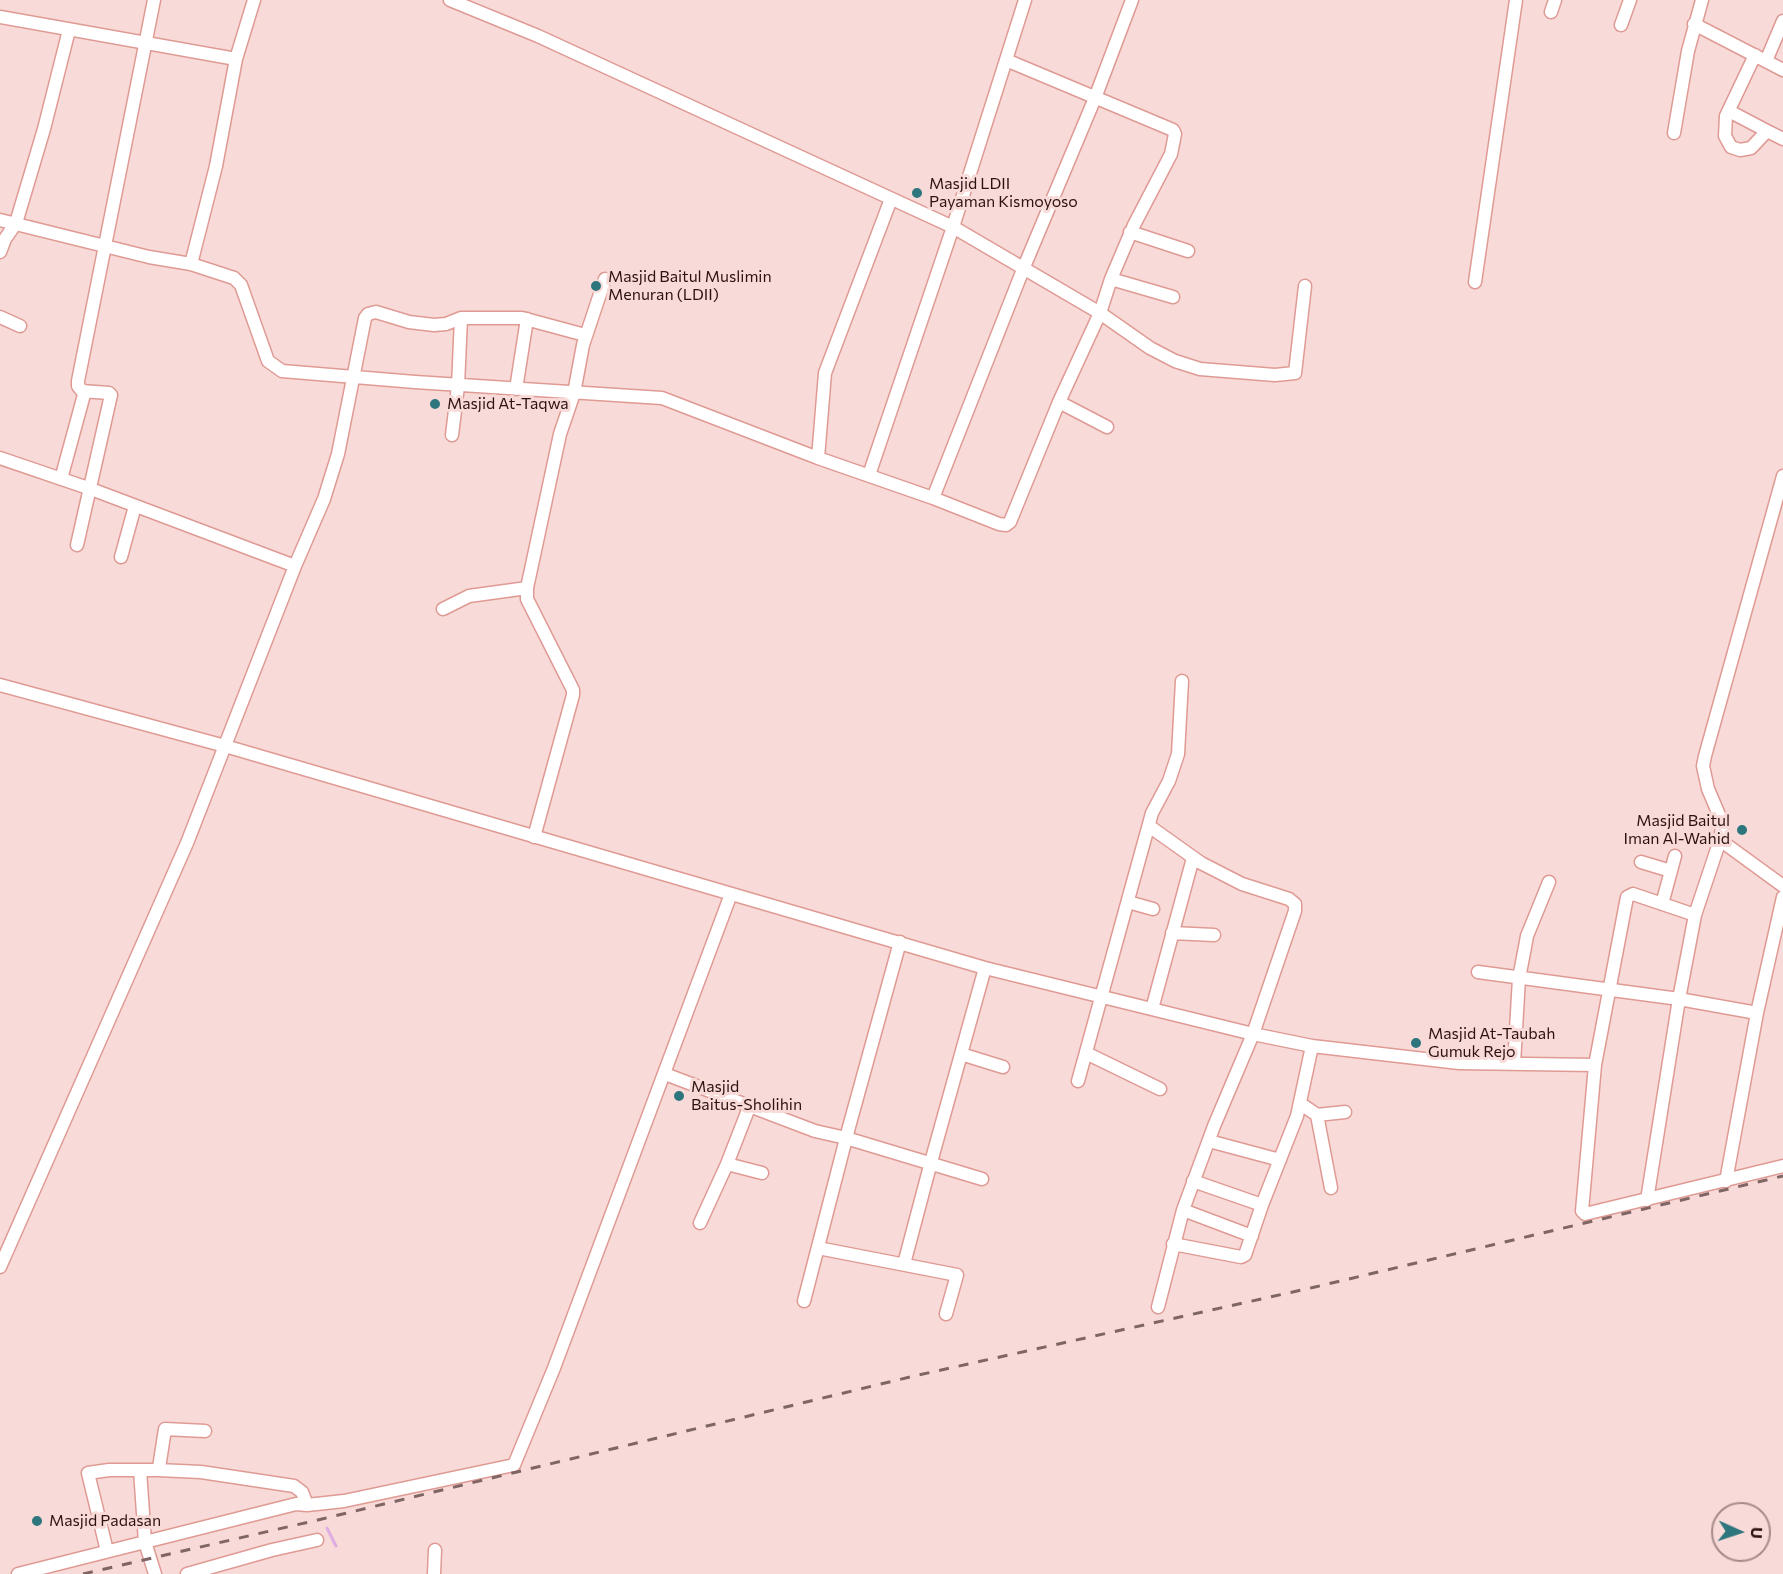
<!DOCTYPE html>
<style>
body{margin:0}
#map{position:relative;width:1783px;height:1574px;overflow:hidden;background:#f8dbd8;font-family:Commissioner,sans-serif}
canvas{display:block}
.north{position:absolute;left:1711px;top:1502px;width:60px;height:60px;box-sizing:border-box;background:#f8dbd8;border:2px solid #a68b89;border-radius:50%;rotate:93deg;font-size:16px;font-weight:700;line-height:24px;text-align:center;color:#2c1312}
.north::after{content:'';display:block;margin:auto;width:21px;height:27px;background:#2d767e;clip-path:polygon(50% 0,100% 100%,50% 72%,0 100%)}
</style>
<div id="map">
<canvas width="1783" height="1574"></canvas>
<div class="north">U</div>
</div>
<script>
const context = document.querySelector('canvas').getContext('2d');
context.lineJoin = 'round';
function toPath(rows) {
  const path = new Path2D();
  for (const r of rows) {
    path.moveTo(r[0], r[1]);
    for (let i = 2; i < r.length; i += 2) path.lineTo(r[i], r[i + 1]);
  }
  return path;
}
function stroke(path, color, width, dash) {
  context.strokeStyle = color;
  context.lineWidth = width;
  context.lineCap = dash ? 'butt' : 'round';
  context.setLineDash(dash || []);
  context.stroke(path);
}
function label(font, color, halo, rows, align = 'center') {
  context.font = font + ' Commissioner,sans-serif';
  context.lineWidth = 6;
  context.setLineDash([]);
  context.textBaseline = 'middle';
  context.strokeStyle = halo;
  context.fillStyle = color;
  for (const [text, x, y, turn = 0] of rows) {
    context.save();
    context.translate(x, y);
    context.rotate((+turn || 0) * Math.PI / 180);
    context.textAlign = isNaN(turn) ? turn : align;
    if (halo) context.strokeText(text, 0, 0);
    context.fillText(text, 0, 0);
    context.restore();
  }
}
const stream = toPath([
 [327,1528,336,1546]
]);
const minor = toPath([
 [450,0,538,36,953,227,1100,313,1150,348,1175,361,1200,369,1275,375,1295,373,1305,286],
 [1551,12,1555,0],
 [0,17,236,59],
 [1694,24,1783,70],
 [1621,25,1630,0],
 [1755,55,1726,116,1725,136,1731,147,1740,150,1751,148,1767,131,1783,139],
 [1766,61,1783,21],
 [1729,111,1767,131],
 [1674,133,1688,51,1702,0],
 [0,220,149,257,191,264,234,278,241,285,268,361,282,371,415,382,662,398,818,458,933,498,999,524,1006,525,1010,522,1059,402,1100,313,1111,279,1134,225,1171,154,1175,134,1173,130,1006,60],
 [1130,232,1188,251],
 [0,252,5,239,16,223,44,129,69,30],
 [191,264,216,166,236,59,254,0],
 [1111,279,1173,297],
 [1475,282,1516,0],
 [0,317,20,326],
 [516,389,527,319],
 [1059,402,1107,427],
 [452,435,458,386,461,318],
 [0,458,91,489,295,566],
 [818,458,825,373,891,199],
 [869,475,953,227,1025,0],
 [1783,476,1705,756,1703,766,1708,789,1720,817,1722,827,1720,840,1783,886],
 [61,479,85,391],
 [933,498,1024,267,1095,98,1132,0],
 [77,545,111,395,109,393,82,391,78,386,78,381,154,0],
 [121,557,135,506],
 [527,588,527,599,573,690,573,695,534,837],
 [443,609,469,596,527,588,560,434,574,393,583,345,605,279],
 [0,685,225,746,985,968,1253,1034,1312,1046,1459,1063,1595,1065],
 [1149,826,1201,863,1242,884,1289,899,1295,904,1295,911,1253,1034,1214,1126,1183,1210,1158,1307],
 [1641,862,1671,871],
 [1128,902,1153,909],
 [1662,904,1675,856],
 [1695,915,1633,894,1627,897,1595,1065,1582,1211,1585,1214,1783,1166],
 [1172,933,1214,935],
 [1478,972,1679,999,1757,1013],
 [1152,1009,1193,858],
 [1086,1053,1160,1089],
 [961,1054,1003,1067],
 [1514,1064,1519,978,1525,947,1527,936,1549,882],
 [665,1074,815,1131,846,1138,982,1179],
 [1078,1081,1152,813,1169,781,1178,754,1182,681],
 [1301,1104,1317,1115,1331,1188],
 [1317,1115,1345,1112],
 [1209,1141,1280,1160],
 [727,1164,762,1173],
 [1193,1181,1262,1205],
 [1726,1181,1757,1013,1783,897],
 [1647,1200,1679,999,1695,915,1720,840],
 [1183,1210,1252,1236],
 [700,1223,727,1164,750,1105],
 [1173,1244,1241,1257,1245,1255,1262,1205,1297,1116,1312,1046],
 [818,1248,957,1275,946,1314],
 [904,1264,931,1162,985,968],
 [0,1267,187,843,295,566,324,499,338,454,365,318,368,314,376,312,409,322,434,325,446,324,461,318,522,318,585,335],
 [804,1301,849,1127,900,942],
 [140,1470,145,1542,296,1504,307,1505,344,1501,514,1465,554,1368,731,894],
 [158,1470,201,1472,294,1486,302,1492,307,1505],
 [107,1551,88,1473,109,1470,157,1470,159,1468,165,1429,205,1431],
 [18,1574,145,1542,155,1574],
 [187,1574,272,1550,317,1540],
 [434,1574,435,1550]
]);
const rail = toPath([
 [83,1574,322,1519,914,1376,1315,1287,1783,1176]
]);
const markers = [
 [917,193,6,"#2d767e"],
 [596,286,6,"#2d767e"],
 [435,404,6,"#2d767e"],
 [1742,830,6,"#2d767e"],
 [1416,1043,6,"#2d767e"],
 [679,1096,6,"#2d767e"],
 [37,1521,6,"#2d767e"]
];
const poiNames = [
 ["Masjid LDII",929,184],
 ["Payaman Kismoyoso",929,202],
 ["Masjid Baitul Muslimin",608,277],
 ["Menuran (LDII)",608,295],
 ["Masjid At-Taqwa",447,404],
 ["Masjid Baitul",1730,821,"right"],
 ["Iman Al-Wahid",1730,839,"right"],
 ["Masjid At-Taubah",1428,1034],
 ["Gumuk Rejo",1428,1052],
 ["Masjid",691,1087],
 ["Baitus-Sholihin",691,1105],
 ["Masjid Padasan",49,1521]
];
stroke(stream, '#dfade2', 3);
stroke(minor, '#df9a94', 15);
stroke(minor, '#fff', 12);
stroke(rail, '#7f6563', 3, [10, 10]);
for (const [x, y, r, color] of markers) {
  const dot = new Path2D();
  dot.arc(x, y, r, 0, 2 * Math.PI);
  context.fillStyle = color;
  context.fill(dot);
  stroke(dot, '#f8dbd8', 2);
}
label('16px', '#2c1312', '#f8dbd8', poiNames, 'left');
</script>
